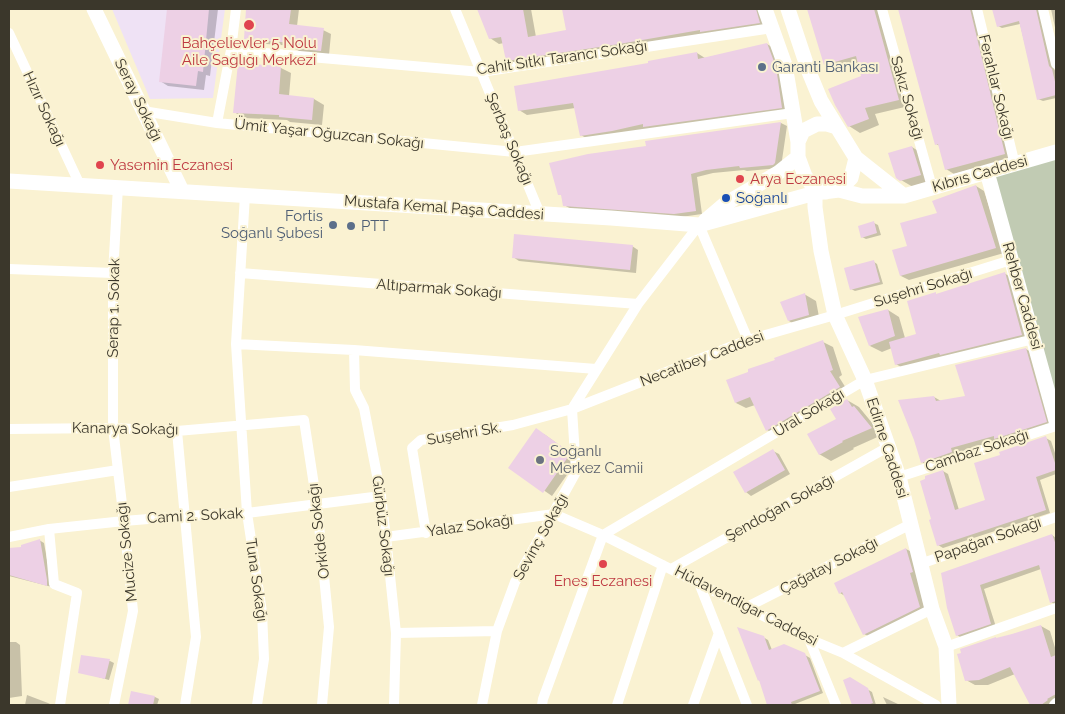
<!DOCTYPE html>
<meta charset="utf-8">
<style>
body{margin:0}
#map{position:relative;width:1065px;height:714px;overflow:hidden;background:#faf2d2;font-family:Raleway,sans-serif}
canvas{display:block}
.frame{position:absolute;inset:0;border:10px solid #3b372b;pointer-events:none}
</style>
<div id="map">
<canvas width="1065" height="714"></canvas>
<div class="frame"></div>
</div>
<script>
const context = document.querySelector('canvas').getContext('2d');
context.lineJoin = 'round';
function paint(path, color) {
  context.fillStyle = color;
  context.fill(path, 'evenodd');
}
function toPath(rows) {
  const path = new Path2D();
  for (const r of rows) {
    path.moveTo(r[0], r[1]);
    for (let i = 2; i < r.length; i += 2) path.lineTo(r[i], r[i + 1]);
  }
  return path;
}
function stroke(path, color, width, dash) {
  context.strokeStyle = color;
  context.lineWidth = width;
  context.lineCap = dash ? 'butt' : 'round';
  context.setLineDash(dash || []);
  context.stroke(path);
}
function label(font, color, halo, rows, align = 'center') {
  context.font = font + ' Raleway,sans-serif';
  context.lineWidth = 4;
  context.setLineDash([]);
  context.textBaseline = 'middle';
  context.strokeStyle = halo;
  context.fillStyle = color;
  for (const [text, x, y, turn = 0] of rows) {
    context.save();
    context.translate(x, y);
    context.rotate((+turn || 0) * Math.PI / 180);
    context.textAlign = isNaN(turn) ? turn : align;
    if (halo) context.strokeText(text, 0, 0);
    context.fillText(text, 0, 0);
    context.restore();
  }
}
const education = toPath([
 [112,9,225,9,213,98,150,99]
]);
const green = toPath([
 [1056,159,1056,397,994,175]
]);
const shadow = toPath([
 [168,9,218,9,210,76,206,75,204,90,168,86,160,81],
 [248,9,299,9,297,26,323,30,331,34,329,55,301,52,293,48,294,46,253,43,245,38],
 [478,9,531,9,536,37,568,31,563,9,767,9,768,27,516,65,507,61,504,43,499,44,490,38],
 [808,9,883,9,909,106,875,114,879,125,860,133,849,126,863,77,859,63,836,70,825,64],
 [900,9,977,9,1013,158,954,174,946,169,940,146,936,144],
 [993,9,1041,9,1041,14,1054,69,1056,72,1056,98,1043,101,1038,99,1020,24,1002,28,998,26],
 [1051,9,1056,9,1056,32],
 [767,44,775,49,790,112,589,140,581,135,575,108,527,115,519,110,650,64,697,53,705,58],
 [239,65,281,68,291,73,289,96,314,99,324,105,322,125,290,122,287,120,244,118,234,112],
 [781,123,787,126,781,167,779,168,747,171,744,170,713,173,697,177,702,214,681,217,571,209,564,205,563,196,559,194,647,147],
 [912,147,923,154,932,181,913,187,901,180],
 [976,186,984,191,1004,253,909,280,901,276,908,247,938,213],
 [874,223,878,225,881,235,866,239,862,237],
 [632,246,638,250,636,273,519,261,513,257],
 [874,262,877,264,883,284,855,291,851,289],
 [1004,273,1012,278,1030,339,904,369,896,364,892,348,882,352,870,346,888,310,899,317,905,338,918,335,935,294,938,295],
 [804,294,816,301,820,322,800,328,789,321],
 [823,342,833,347,842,375,839,377,849,393,777,435,767,430,755,405,746,408,736,403,750,372],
 [1026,349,1038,356,1056,423,933,469,922,462,934,397,941,401,967,397],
 [847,400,859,407,882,435,853,448,854,449,831,461,819,454],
 [544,434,576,457,576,462,552,496,510,467],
 [1046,438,1051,441,1056,456,1056,474,1040,480,1050,513,943,548,938,545,943,471,948,474,959,510,987,501],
 [773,451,779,454,790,474,751,496,746,492],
 [1052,535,1056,538,1056,605,1051,602,1041,569,984,589,996,627,963,639,957,635,942,574],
 [39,540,44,543,52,587,9,576,9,549,23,548],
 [906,549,914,553,926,612,872,638,864,634,845,596,840,593],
 [1041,626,1050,631,1056,651,1056,658,1054,657,1056,662,1056,705,1032,705,1015,674,988,685,975,685,966,680,997,639],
 [763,637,768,640,772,650,805,655,810,658,823,693,795,704,795,705,768,705,761,682,759,680],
 [9,642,16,642,20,645,22,696,9,698],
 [82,656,110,661,114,663,109,680,80,672],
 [850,679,872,692,876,705,854,705,844,681],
 [132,692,155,697,159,699,157,705,130,705],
 [27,695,48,703,52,705,25,705],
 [883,697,900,705,887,705]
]);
const building = toPath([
 [167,9,209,9,203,72,198,71,196,86,159,82],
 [246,9,291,9,289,24,324,28,321,51,292,48,293,43,244,39],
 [477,9,523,9,528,37,566,30,562,9,756,9,760,23,700,32,700,30,619,44,506,61,501,37,489,39],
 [807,9,874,9,899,100,865,108,869,119,848,127,835,105,828,89,861,76,856,56,824,65],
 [898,9,970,9,1005,154,945,170,938,144,935,145],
 [992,9,1036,9,1049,66,1052,69,1056,86,1056,95,1037,100,1019,21,997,27],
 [767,43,776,67,782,108,643,127,643,124,612,131,580,136,573,103,518,111,514,86,648,63,648,61,697,52,698,59],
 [238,63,281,66,279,94,314,98,312,120,279,117,279,115,233,113],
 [781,122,775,163,773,165,740,168,739,166,706,170,691,174,696,211,674,214,563,206,561,195,558,195,549,163,588,154,646,146,645,141],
 [912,146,921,175,900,181,896,178,888,153],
 [976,185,996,248,900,276,892,250,907,246,900,223,937,213,932,201],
 [874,221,877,233,861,238,858,226],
 [514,234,633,245,630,270,512,258],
 [874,260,880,282,850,290,844,268],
 [1005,272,1022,335,940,355,939,353,895,365,889,342,916,334,907,301,936,292,936,294],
 [805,293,809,315,788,321,780,302],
 [888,309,895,336,869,346,858,317],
 [823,340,833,370,830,371,840,387,766,431,750,397,735,403,726,380,748,372,748,369,775,360,774,358],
 [1026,348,1047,422,994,439,994,436,951,448,952,452,921,463,914,440,898,400,934,396,936,401,965,396,955,365],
 [847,399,852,407,854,406,872,428,842,441,843,442,819,455,807,434,836,419,830,409],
 [536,428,568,451,568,457,543,493,508,468],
 [1046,436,1056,466,1056,470,1036,477,1046,510,937,546,929,520,931,519,920,481,925,479,925,476,943,470,955,510,985,500,974,463,1000,455,999,452],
 [773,449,785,470,745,493,733,472],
 [1052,534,1056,545,1056,601,1050,603,1039,565,980,585,991,624,956,636,947,608,941,573],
 [40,539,47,580,47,586,9,575,9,548,21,547,21,545],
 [906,548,913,572,910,573,920,607,863,635,842,592,839,594,834,583],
 [1041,625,1051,657,1056,655,1056,694,1047,699,1048,700,1041,705,1030,705,1010,667,979,680,965,681,957,654,961,653,960,649,996,637,996,638,1012,634],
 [737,627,764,636,769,650,784,644,805,653,820,691,791,702,792,705,767,705,759,680,758,681],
 [81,655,110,659,105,679,78,673],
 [850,677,868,688,873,703,867,705,852,705,843,680],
 [131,691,155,696,153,705,128,705]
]);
const street = toPath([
 [455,9,540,214],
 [882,9,932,187],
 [977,9,1015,165],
 [1043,9,1056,64],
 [9,33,80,185],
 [231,50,481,72,772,28],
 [143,111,217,123,515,152,793,113],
 [217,123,231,50,236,9],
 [245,195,236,344,247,513,262,612,264,659,257,705],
 [9,269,113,273],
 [240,273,638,304],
 [236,344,354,350,596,369],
 [354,350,355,390,364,408,381,496,386,537,396,633,394,705],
 [9,429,113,428,177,431,304,420,317,505,329,627,322,705],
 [177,431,196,637,185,705],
 [899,477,1056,426],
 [9,487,118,470],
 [554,514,603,535,809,639,843,653,936,705],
 [49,529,54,584,77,593,60,705],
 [426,533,412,448,421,440,513,425,572,409,748,340,835,315,1011,260],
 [9,537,49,529,124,521,185,516,247,513,381,496],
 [386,537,554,514],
 [920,564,1056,517],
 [671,569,888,447],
 [699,583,747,705],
 [747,607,911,524],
 [396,633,497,631],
 [809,639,836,705],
 [946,647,1056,608],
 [843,653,932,609],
 [114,705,133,611,124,521,113,428,113,273,118,187],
 [482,705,497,631,515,582,576,472,572,409,638,304,699,225,748,340],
 [542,705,543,699,603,535,865,380,1034,339],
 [617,705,663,565],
 [693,705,719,633],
 [1054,705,1056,703]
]);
const secondary = toPath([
 [94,9,182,191],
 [765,9,785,65,798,142,798,157,805,176,815,189,826,192],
 [798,142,803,131,817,124,827,124,837,127],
 [856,158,904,196],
 [987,172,1056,421],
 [9,181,611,218,699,225,815,193,839,190,851,178,856,158,821,101,809,72,788,9],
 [839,190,862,196,904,196,1056,152],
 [815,193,815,207,821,251,835,315,865,380,899,477,932,609,946,647,949,705],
 [705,221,725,204,778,173,798,157]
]);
const markers = [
 [249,25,6,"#e0444e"],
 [762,67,5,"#5c6f8a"],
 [100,165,5,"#e0444e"],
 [740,179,5,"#e0444e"],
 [726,198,5,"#1a4fb4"],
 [333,225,5,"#5c6f8a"],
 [351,226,5,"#5c6f8a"],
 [540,460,5,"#6b7280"],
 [603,564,5,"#e0444e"]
];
const healthNames = [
 ["Bahçelievler 5 Nolu",249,43],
 ["Aile Sağlığı Merkezi",249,60],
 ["Yasemin Eczanesi",110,165,"left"],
 ["Arya Eczanesi",750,179,"left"],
 ["Enes Eczanesi",603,581]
];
const streetNames = [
 ["Cahit Sıtkı Tarancı Sokağı",562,58,-8],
 ["Ferahlar Sokağı",996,87,76],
 ["Sakız Sokağı",907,98,74],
 ["Seray Sokağı",138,100,64],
 ["Hızır Sokağı",44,109,65],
 ["Ümit Yaşar Oğuzcan Sokağı",329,134,6],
 ["Şerbaş Sokağı",509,139,67],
 ["Kıbrıs Caddesi",980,174,-16],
 ["Mustafa Kemal Paşa Caddesi",444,208,4],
 ["Suşehri Sokağı",923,288,-17],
 ["Altıparmak Sokağı",439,289,4],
 ["Rehber Caddesi",1022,296,74],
 ["Serap 1. Sokak",114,308,-89],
 ["Necatibey Caddesi",702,359,-21],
 ["Ural Sokağı",809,413,-31],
 ["Kanarya Sokağı",125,429,1],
 ["Suşehri Sk.",464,434,-10],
 ["Edirne Caddesi",887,448,72],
 ["Cambaz Sokağı",977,451,-18],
 ["Şendoğan Sokağı",780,508,-29],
 ["Cami 2. Sokak",195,516,-3],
 ["Gürbüz Sokağı",383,526,83],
 ["Yalaz Sokağı",470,526,-8],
 ["Orkide Sokağı",319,531,-97],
 ["Sevinç Sokağı",541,537,-61],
 ["Papağan Sokağı",988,540,-19],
 ["Mucize Sokağı",127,552,-96],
 ["Çağatay Sokağı",829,566,-27],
 ["Tuna Sokağı",256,580,82],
 ["Hüdavendigar Caddesi",746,606,27]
];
const serviceNames = [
 ["Garanti Bankası",772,67],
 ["Fortis",323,216,"right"],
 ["Soğanlı Şubesi",323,233,"right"],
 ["PTT",361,226]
];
const transitNames = [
 ["Soğanlı",736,198]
];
const worshipNames = [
 ["Soğanlı",550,451],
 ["Merkez Camii",550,468]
];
paint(education, '#efe2f5');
paint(green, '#c1cbb3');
paint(shadow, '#0003');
paint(building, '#edd0e5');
stroke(street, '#fff', 10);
stroke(secondary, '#fff', 15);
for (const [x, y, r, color] of markers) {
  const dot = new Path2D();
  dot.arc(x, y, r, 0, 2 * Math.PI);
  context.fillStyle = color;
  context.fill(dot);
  stroke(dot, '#faf2d2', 2);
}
label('15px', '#be3a42', '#faf2d2', healthNames);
label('15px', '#3b372b', '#faf2d2', streetNames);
label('15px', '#4e5e75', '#faf2d2', serviceNames, 'left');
label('15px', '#164399', '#faf2d2', transitNames, 'left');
label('15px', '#5b616d', '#faf2d2', worshipNames, 'left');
</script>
